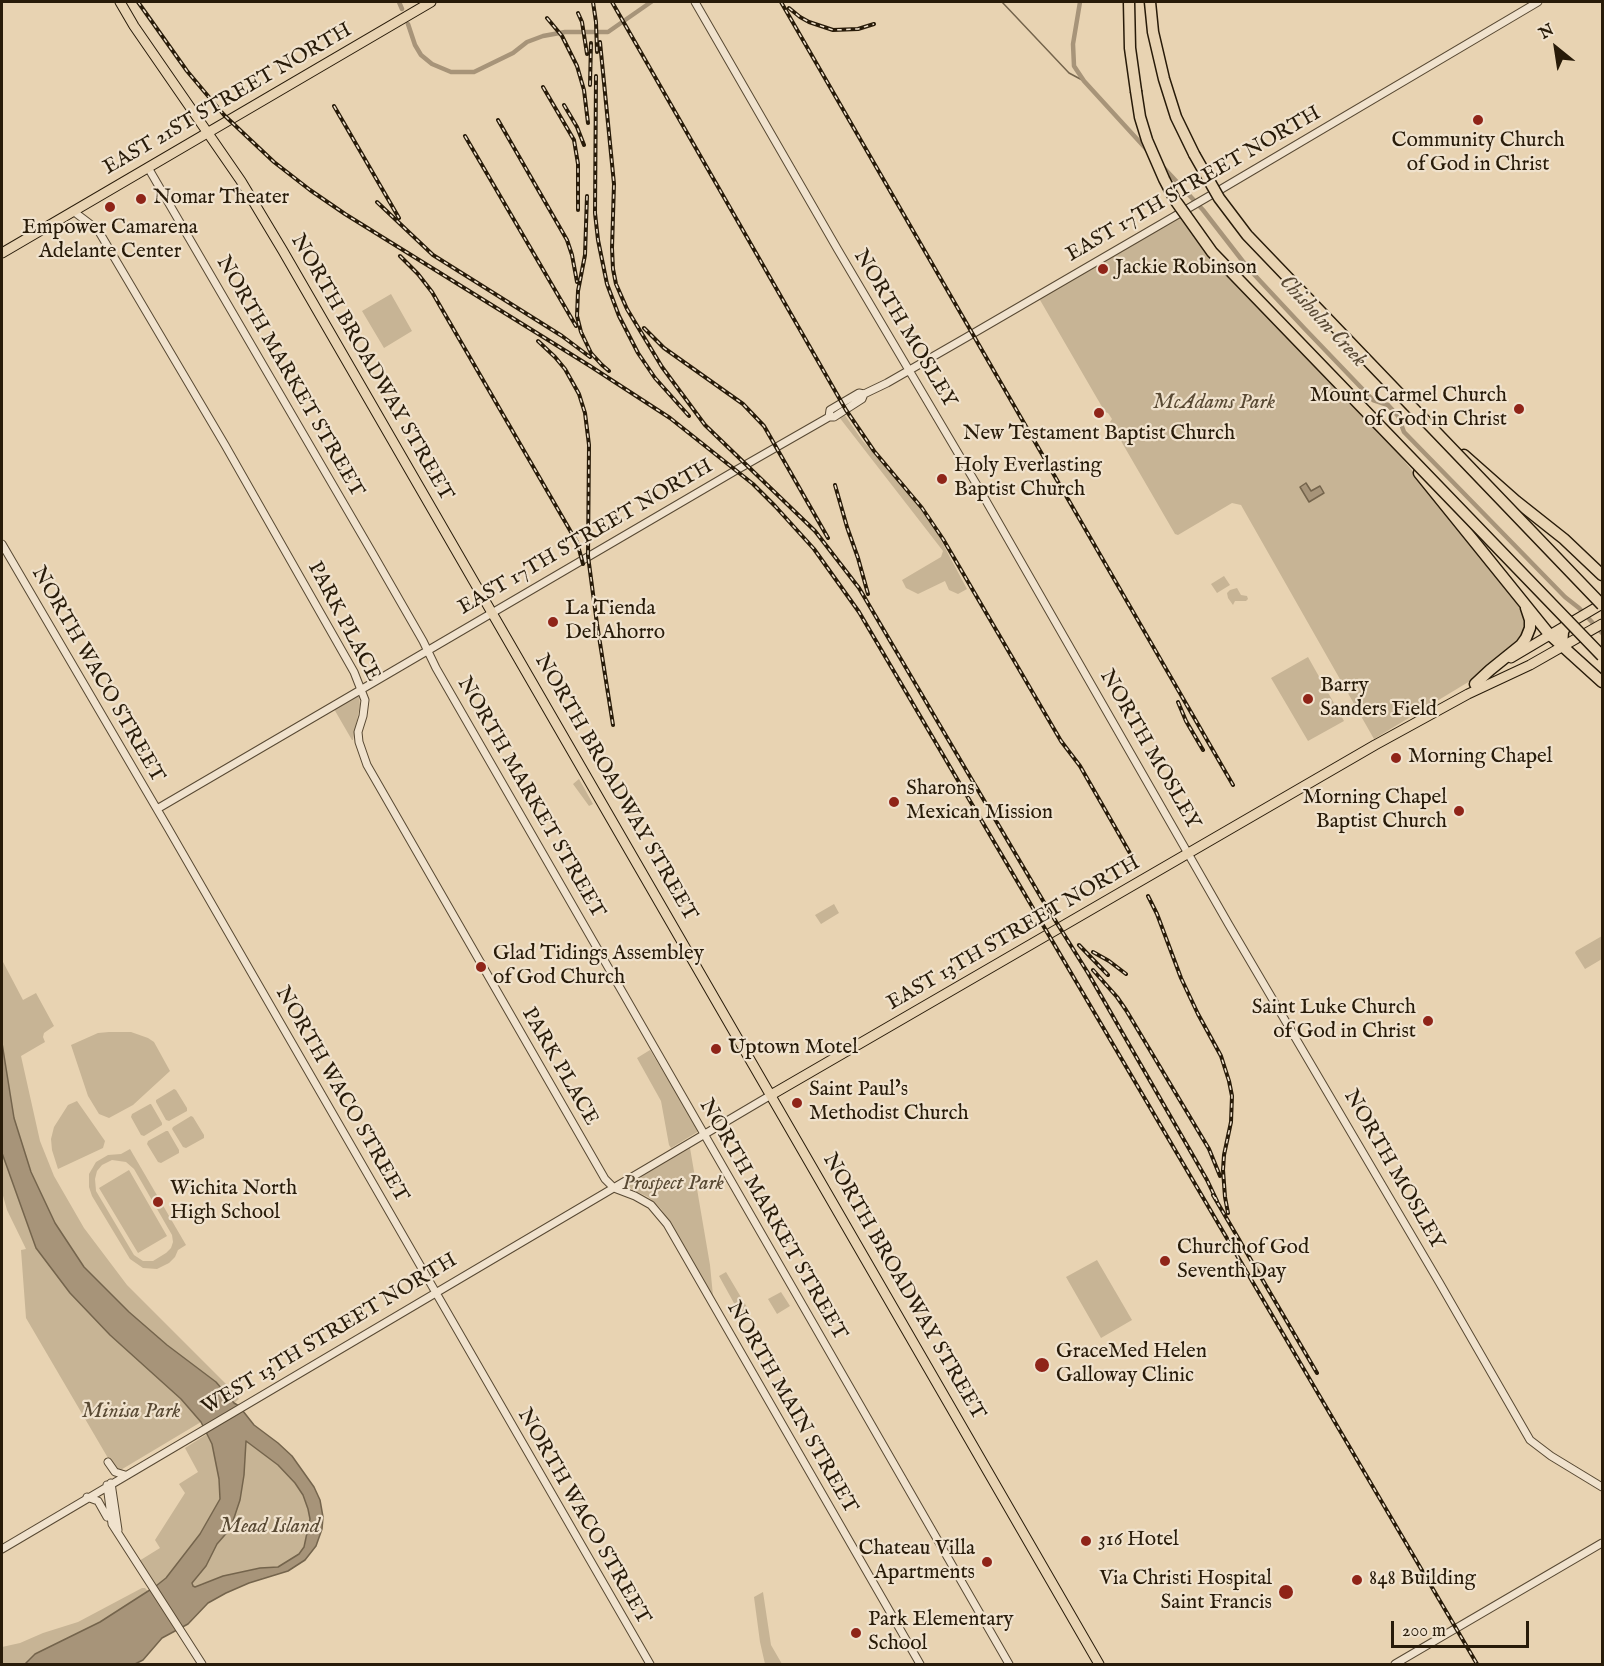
<!DOCTYPE html>
<style>
body{margin:0}
#map{position:relative;width:1604px;height:1666px;overflow:hidden;background:#e8d3b2;font-family:"IM FELL English",serif}
canvas{display:block}
.frame{position:absolute;inset:0;border:3px solid #281b09;pointer-events:none}
.north{position:absolute;left:1526px;top:18px;width:60px;height:60px;-webkit-text-stroke:4px #f0e2cd;paint-order:stroke;rotate:330deg;font-size:16px;font-weight:700;line-height:24px;text-align:center;color:#281b09}
.north::after{content:'';display:block;margin:auto;width:21px;height:27px;background:#281b09;clip-path:polygon(50% 0,100% 100%,50% 72%,0 100%)}
.scale{position:absolute;left:1391px;top:1621px;width:138px;height:27px;box-sizing:border-box;border:3px solid #281b09;border-top:0;padding-left:8px;font-size:18px;line-height:21px;white-space:nowrap;color:#281b09;-webkit-text-stroke:4px #f0e2cd;paint-order:stroke}
</style>
<div id="map">
<canvas width="1604" height="1666"></canvas>
<div class="frame"></div>
<div class="north">N</div>
<div class="scale">200 m</div>
</div>
<script>
const context = document.querySelector('canvas').getContext('2d');
context.lineJoin = 'round';
function paint(path, color) {
  context.fillStyle = color;
  context.fill(path, 'evenodd');
}
function toPath(rows) {
  const path = new Path2D();
  for (const r of rows) {
    path.moveTo(r[0], r[1]);
    for (let i = 2; i < r.length; i += 2) path.lineTo(r[i], r[i + 1]);
  }
  return path;
}
function stroke(path, color, width, dash) {
  context.strokeStyle = color;
  context.lineWidth = width;
  context.lineCap = dash ? 'butt' : 'round';
  context.setLineDash(dash || []);
  context.stroke(path);
}
function label(font, color, halo, rows, align = 'center') {
  context.font = font + ' "IM FELL English",serif';
  context.lineWidth = 4.5;
  context.setLineDash([]);
  context.textBaseline = 'middle';
  context.strokeStyle = halo;
  context.fillStyle = color;
  for (const [text, x, y, turn = 0] of rows) {
    context.save();
    context.translate(x, y);
    context.rotate((+turn || 0) * Math.PI / 180);
    context.textAlign = isNaN(turn) ? turn : align;
    if (halo) context.strokeText(text, 0, 0);
    context.fillText(text, 0, 0);
    context.restore();
  }
}
const green = toPath([
 [1181,217,1205,251,1396,451,1511,590,1528,620,1524,636,1475,678,1374,739,1241,505,1232,503,1178,535,1175,534,1110,422,1112,419,1108,413,1105,412,1040,300,1041,297],
 [391,294,412,331,384,348,362,311],
 [844,414,862,440,913,499,936,531,967,589,958,594,949,590,945,581,918,594,906,588,902,580,941,557,943,551,839,417],
 [1224,576,1230,585,1217,593,1211,584],
 [1237,588,1241,595,1247,596,1248,599,1246,601,1235,601,1233,605,1228,598,1227,593,1230,590],
 [1308,657,1344,721,1308,741,1271,678],
 [355,696,359,697,360,705,353,740,352,740,334,709],
 [579,779,593,804,589,806,573,784],
 [834,904,839,913,821,924,815,915],
 [1602,936,1602,959,1585,969,1575,953,1576,951],
 [2,960,23,1000,36,993,54,1026,44,1033,43,1037,45,1042,21,1056,40,1141,54,1176,84,1228,127,1285,234,1392,239,1399,234,1403,216,1382,167,1345,129,1312,84,1267,55,1223,31,1172,14,1118,2,1043],
 [109,1032,131,1032,148,1038,154,1042,170,1071,133,1105,109,1118,99,1114,88,1096,71,1045,98,1033],
 [650,1050,699,1131,671,1148,669,1145,661,1101,637,1058],
 [174,1089,176,1090,187,1108,187,1111,169,1121,166,1120,156,1102,156,1100],
 [77,1101,105,1141,103,1148,58,1169,52,1150,51,1139,54,1127,68,1105],
 [150,1104,151,1104,162,1123,162,1125,144,1136,141,1135,131,1117,132,1114],
 [191,1116,193,1117,204,1135,204,1138,186,1148,183,1147,172,1129,173,1127],
 [166,1131,168,1131,179,1150,179,1153,161,1163,158,1162,147,1144,148,1141],
 [690,1148,710,1265,713,1296,661,1209,648,1197,627,1187,629,1184],
 [130,1149,186,1245,178,1250,175,1257,169,1263,157,1269,143,1268,130,1259,92,1196,89,1187,89,1174,96,1162,108,1155,121,1154],
 [112,1160,126,1162,134,1169,172,1235,173,1242,171,1248,166,1253,153,1261,143,1261,134,1255,96,1191,95,1179,97,1171,102,1165],
 [2,1153,36,1248,110,1335,181,1399,201,1422,119,1471,115,1470,26,1318,21,1250,26,1249,7,1210,2,1192],
 [129,1170,167,1236,138,1253,99,1188],
 [1097,1260,1132,1320,1101,1338,1066,1277],
 [726,1272,748,1309,740,1314,719,1276],
 [781,1292,790,1306,777,1314,768,1299],
 [207,1434,212,1444,219,1479,220,1499,200,1534,166,1578,156,1586,139,1561,160,1548,155,1540,185,1493,179,1484,198,1472,185,1448],
 [246,1441,278,1465,295,1483,303,1495,308,1509,310,1519,304,1547,299,1554,278,1567,260,1568,223,1576,201,1584,195,1587,193,1586,192,1583,206,1566,217,1544,230,1529,235,1515,240,1500,244,1475],
 [142,1588,145,1588,148,1591,100,1622,35,1654,25,1664,2,1664,2,1647,20,1643,43,1633,78,1622],
 [763,1592,771,1645,782,1664,765,1664,760,1642,754,1597]
]);
const water = toPath([
 [1306,483,1311,491,1320,486,1324,493,1309,502,1300,487,1306,483],
 [2,1043,14,1118,31,1172,55,1223,84,1267,129,1312,167,1345,216,1382,234,1403,239,1406,254,1425,278,1443,292,1456,314,1487,320,1500,323,1517,322,1529,316,1546,305,1560,288,1571,249,1583,226,1593,208,1603,188,1624,162,1638,143,1660,135,1664,25,1664,35,1654,100,1622,156,1586,166,1578,200,1534,220,1499,219,1479,212,1444,201,1422,181,1399,110,1335,70,1293,36,1248,2,1153,2,1043],
 [246,1441,278,1465,295,1483,303,1495,308,1509,310,1519,304,1547,299,1554,278,1567,260,1568,223,1576,195,1587,193,1586,192,1583,206,1566,217,1544,230,1529,235,1515,240,1500,244,1475,246,1441]
]);
const stream = toPath([
 [1002,2,1069,73,1084,81]
]);
const canal = toPath([
 [399,2,402,9],
 [1080,2,1073,44,1074,66,1084,81,1148,151],
 [408,24,415,45,421,55,432,64,451,72,474,72,513,53,527,42,543,36,565,32,608,32,651,2],
 [1164,168,1203,210,1248,268,1304,328,1373,400,1388,405,1398,416,1404,432,1565,597,1579,608,1602,633]
]);
const minor = toPath([
 [695,2,838,250,981,492,1229,925,1439,1282,1530,1440,1551,1456,1602,1487],
 [147,168,150,171,373,554,423,641,436,668,1009,1664],
 [73,211,98,230,225,445,354,672,365,700,363,716,358,732,359,742,367,765,605,1179,614,1188,635,1196,651,1205,667,1224,920,1664],
 [829,417,830,410,859,393,864,394,887,383,967,337,1218,191,1538,2],
 [2,544,168,828,650,1664],
 [157,809,733,472,829,417,834,417,862,399,864,394],
 [108,1462,115,1472,125,1475],
 [111,1483,118,1530],
 [107,1485,112,1524,202,1664],
 [87,1497,98,1501,107,1517],
 [2,1549,771,1095],
 [1395,1664,1602,1543]
]);
const major = toPath([
 [120,2,134,26,241,181,283,251,1099,1664],
 [2,253,431,2],
 [1511,658,1602,604],
 [771,1095,1375,745,1468,694,1530,665,1602,624]
]);
const highway = toPath([
 [1129,2,1130,48,1136,91],
 [1150,2,1153,32,1164,79,1176,117,1194,154],
 [1464,455,1516,501,1564,539,1602,575],
 [1419,473,1549,634,1602,682],
 [1562,646,1563,632,1566,625],
 [1475,684,1490,670,1521,645,1526,638,1530,628,1530,620,1526,608]
]);
const rail = toPath([
 [138,2,187,71,224,115,274,162,310,190,345,214,590,366,670,418,753,484,775,506,814,549,859,612,1477,1664],
 [593,2,596,22,597,52],
 [612,2,846,410,874,451,922,508,943,539,1061,741,1080,766,1135,862],
 [781,2,1233,785],
 [789,8,800,17,809,22,833,30,858,29,874,24],
 [578,13,582,22,587,54],
 [547,18,562,36,577,66,584,90,588,123],
 [600,42,614,184,612,248,613,269,616,284,627,309,662,367,705,425,815,531,859,588,1045,904,1088,973,1207,1180,1217,1201],
 [596,76,595,213,598,240,607,284,619,316,638,353,655,378,689,416],
 [590,85,591,43],
 [543,87,574,140,578,164,578,210],
 [564,105,577,127,584,145],
 [334,106,399,218],
 [498,120,567,240,572,255,577,282],
 [465,136,576,326],
 [587,196,585,255,578,291,577,316,581,332,591,353,602,365,609,371],
 [377,202,433,255,562,336,590,357],
 [400,256,418,274,432,292,571,532,577,542,583,564],
 [644,328,664,348,743,404,764,426,828,538],
 [538,341,555,357,565,369,579,394,585,413,589,445,588,556,597,624,613,725],
 [835,485,847,527,858,558,868,594],
 [1178,702,1186,721,1203,750],
 [1148,896,1157,914,1181,978,1198,1014,1221,1056,1229,1081,1232,1096,1231,1122,1224,1155,1223,1170,1225,1197,1228,1213],
 [1079,945,1108,975],
 [1093,952,1109,961,1126,974],
 [1093,970,1117,997,1126,1010,1209,1149,1220,1176],
 [1213,1195,1317,1373]
]);
const highwayBridge = toPath([
 [1136,91,1140,117,1147,140,1164,179,1175,200,1212,252,1602,656],
 [1194,154,1219,198,1247,235,1602,605]
]);
const markers = [
 [1478,120,6,"#8f2418"],
 [141,199,6,"#8f2418"],
 [110,207,6,"#8f2418"],
 [1103,269,6,"#8f2418"],
 [1519,409,6,"#8f2418"],
 [1099,413,6,"#8f2418"],
 [942,479,6,"#8f2418"],
 [553,622,6,"#8f2418"],
 [1308,699,6,"#8f2418"],
 [1396,758,6,"#8f2418"],
 [894,802,6,"#8f2418"],
 [1459,811,6,"#8f2418"],
 [481,967,6,"#8f2418"],
 [1428,1021,6,"#8f2418"],
 [716,1049,6,"#8f2418"],
 [797,1103,6,"#8f2418"],
 [158,1202,6,"#8f2418"],
 [1165,1261,6,"#8f2418"],
 [1042,1365,8,"#8f2418"],
 [1086,1541,6,"#8f2418"],
 [987,1562,6,"#8f2418"],
 [1357,1580,6,"#8f2418"],
 [1286,1592,8,"#8f2418"],
 [856,1633,6,"#8f2418"]
];
const streetNames = [
 ["EAST 21ST STREET NORTH",228,100,-30],
 ["EAST 17TH STREET NORTH",1194,185,-30],
 ["NORTH MOSLEY",904,329,59],
 ["NORTH BROADWAY STREET",371,368,60],
 ["NORTH MARKET STREET",289,377,60],
 ["EAST 17TH STREET NORTH",586,538,-30],
 ["PARK PLACE",343,622,62],
 ["NORTH WACO STREET",97,675,60],
 ["NORTH MOSLEY",1149,750,60],
 ["NORTH BROADWAY STREET",615,788,60],
 ["NORTH MARKET STREET",530,798,60],
 ["EAST 13TH STREET NORTH",1014,934,-30],
 ["PARK PLACE",559,1067,60],
 ["NORTH WACO STREET",341,1095,60],
 ["NORTH MOSLEY",1393,1170,60],
 ["NORTH MARKET STREET",772,1220,60],
 ["NORTH BROADWAY STREET",903,1287,60],
 ["WEST 13TH STREET NORTH",330,1335,-31],
 ["NORTH MAIN STREET",791,1408,60],
 ["NORTH WACO STREET",583,1517,60]
];
const poiNames = [
 ["Community Church",1478,142,"center"],
 ["of God in Christ",1478,166,"center"],
 ["Nomar Theater",153,199],
 ["Empower Camarena",110,229,"center"],
 ["Adelante Center",110,253,"center"],
 ["Jackie Robinson",1115,269],
 ["Mount Carmel Church",1507,397,"right"],
 ["of God in Christ",1507,421,"right"],
 ["New Testament Baptist Church",1099,435,"center"],
 ["Holy Everlasting",954,467],
 ["Baptist Church",954,491],
 ["La Tienda",565,610],
 ["Del Ahorro",565,634],
 ["Barry",1320,687],
 ["Sanders Field",1320,711],
 ["Morning Chapel",1408,758],
 ["Sharons",906,790],
 ["Mexican Mission",906,814],
 ["Morning Chapel",1447,799,"right"],
 ["Baptist Church",1447,823,"right"],
 ["Glad Tidings Assembley",493,955],
 ["of God Church",493,979],
 ["Saint Luke Church",1416,1009,"right"],
 ["of God in Christ",1416,1033,"right"],
 ["Uptown Motel",728,1049],
 ["Saint Paul's",809,1091],
 ["Methodist Church",809,1115],
 ["Wichita North",170,1190],
 ["High School",170,1214],
 ["Church of God",1177,1249],
 ["Seventh Day",1177,1273],
 ["GraceMed Helen",1056,1353],
 ["Galloway Clinic",1056,1377],
 ["316 Hotel",1098,1541],
 ["Chateau Villa",975,1550,"right"],
 ["Apartments",975,1574,"right"],
 ["Via Christi Hospital",1272,1580,"right"],
 ["Saint Francis",1272,1604,"right"],
 ["848 Building",1369,1580],
 ["Park Elementary",868,1621],
 ["School",868,1645]
];
const parkNames = [
 ["McAdams Park",1214,404],
 ["Prospect Park",673,1185],
 ["Minisa Park",131,1413],
 ["Mead Island",270,1528]
];
const waterNames = [
 ["Chisholm Creek",1322,322,47]
];
paint(green, '#c7b495');
paint(water, '#a79479');
stroke(water, '#74644c', 1.5);
stroke(stream, '#74644c', 1.5);
stroke(canal, '#a79479', 4.5);
stroke(minor, '#584933', 9);
stroke(major, '#281b09', 11);
stroke(highway, '#281b09', 13);
stroke(minor, '#f0e2cd', 7);
stroke(major, '#e8d3b2', 9);
stroke(highway, '#e8d3b2', 10);
stroke(rail, '#281b09', 4);
stroke(rail, '#f0e2cd', 1.5, [4.5]);
stroke(highwayBridge, '#281b09', 13, []);
stroke(highwayBridge, '#e8d3b2', 10);
for (const [x, y, r, color] of markers) {
  const dot = new Path2D();
  dot.arc(x, y, r, 0, 2 * Math.PI);
  context.fillStyle = color;
  context.fill(dot);
  stroke(dot, '#f0e2cd', 2);
}
label('21px', '#281b09', '#f0e2cd', streetNames);
label('21px', '#281b09', '#f0e2cd', poiNames, 'left');
label('italic 21px', '#584933', '#f0e2cd', parkNames);
label('italic 22px', '#5b4b36', '#f0e2cd', waterNames);
</script>
